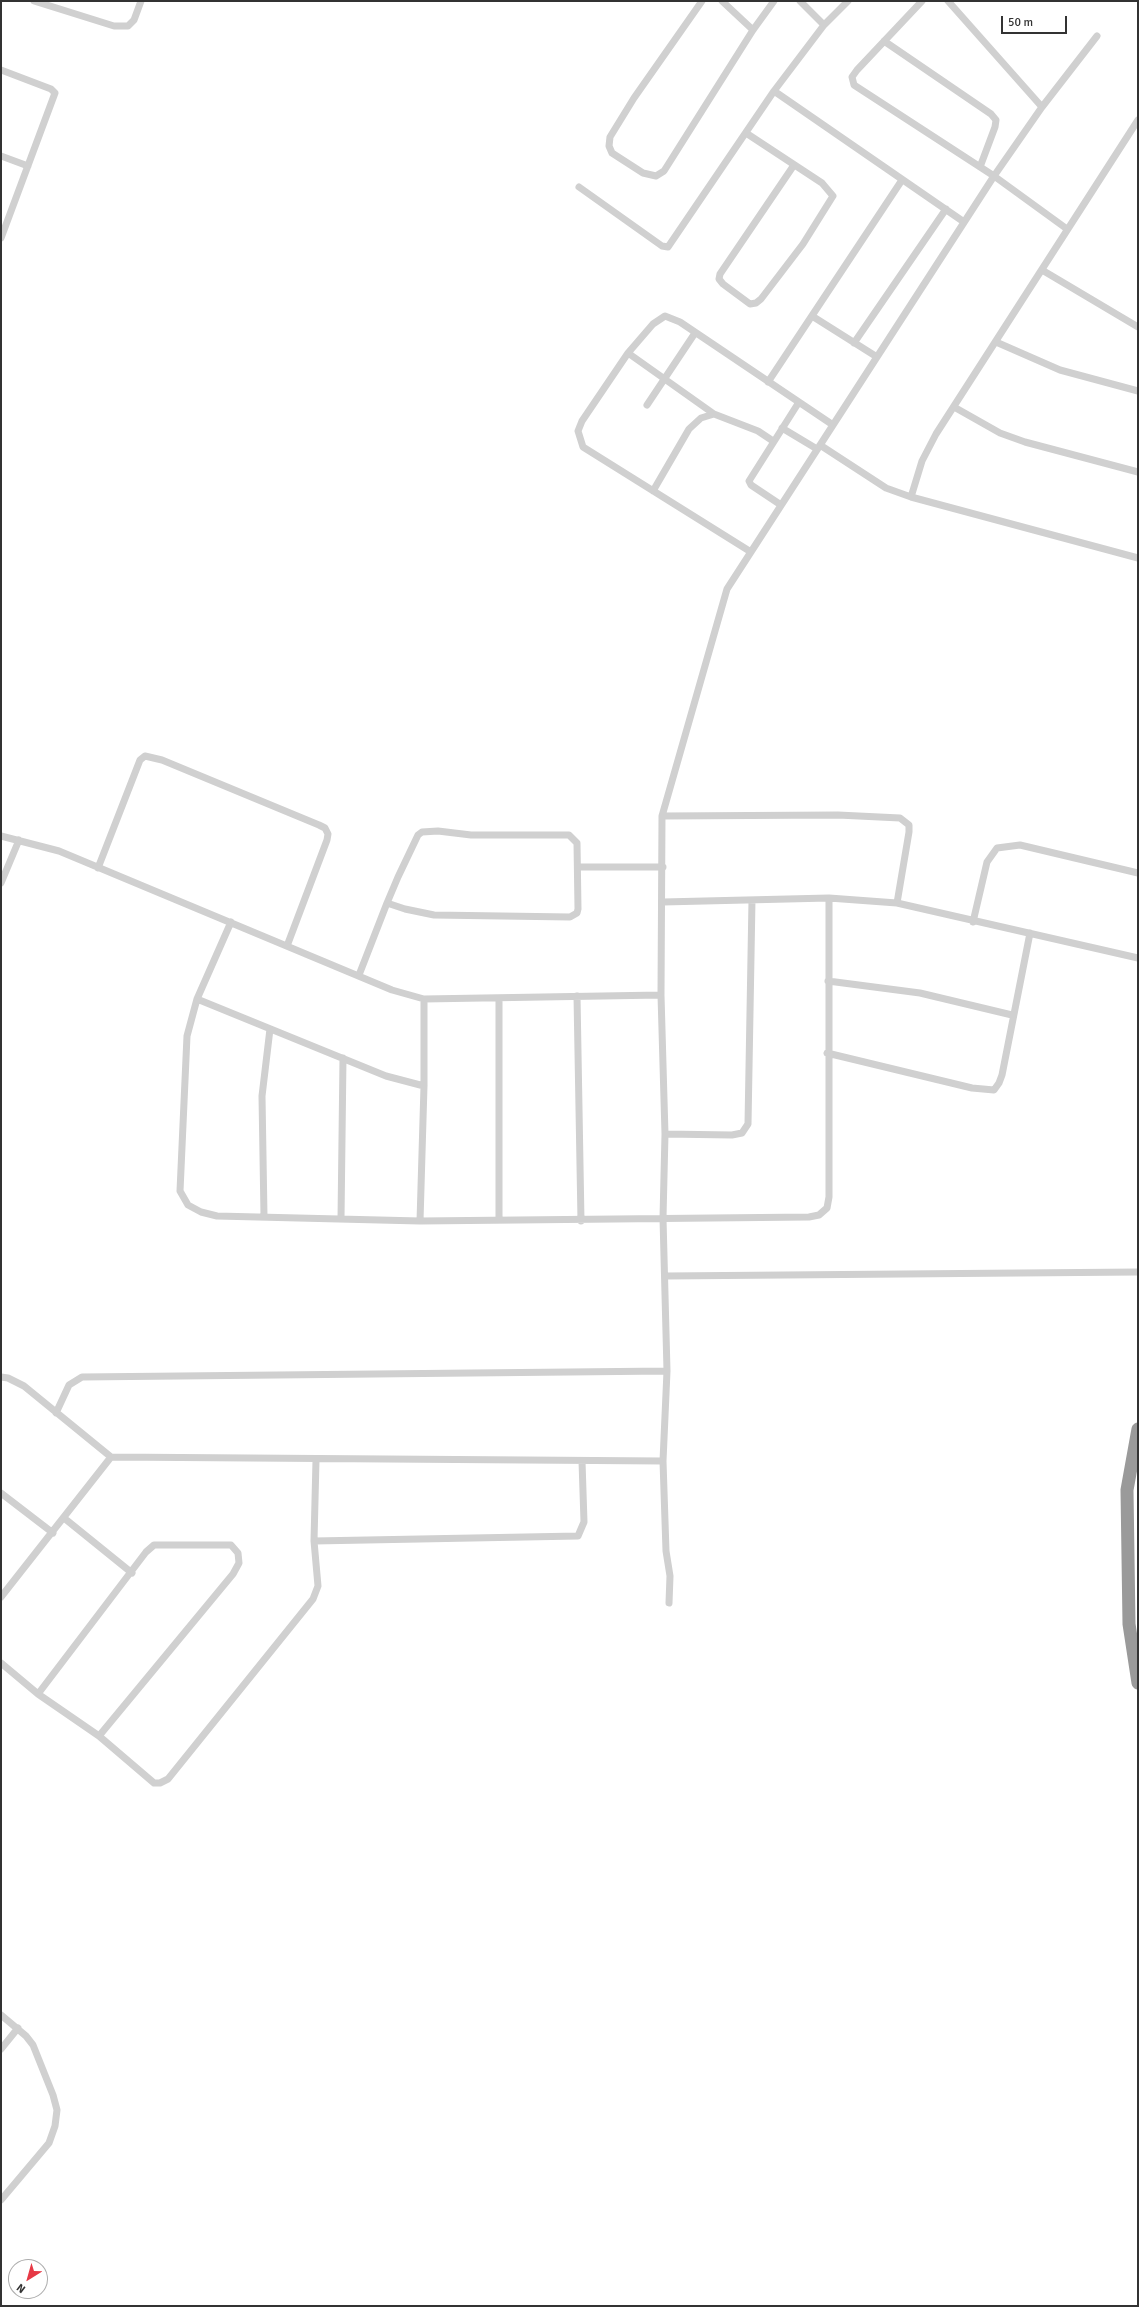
<!DOCTYPE html>
<style>
body{margin:0}
#map{position:relative;width:1139px;height:2307px;overflow:hidden;background:#fff;font-family:Signika,sans-serif}
canvas{display:block}
.frame{position:absolute;inset:0;border:2px solid #333;pointer-events:none}
.north{position:absolute;left:8px;top:2259px;width:40px;height:40px;box-sizing:border-box;background:#fff;border:1px solid #adadad;border-radius:50%;rotate:217deg;font-size:11px;font-weight:700;line-height:16px;text-align:center;color:#333}
.north::after{content:'';display:block;margin:auto;width:14px;height:18px;background:#e63946;clip-path:polygon(50% 0,100% 100%,50% 72%,0 100%)}
.scale{position:absolute;left:1001px;top:16px;width:66px;height:18px;box-sizing:border-box;border:2px solid #333;border-top:0;padding-left:5px;font-size:12px;line-height:14px;white-space:nowrap;color:#333;-webkit-text-stroke:3px #fff;paint-order:stroke}
</style>
<div id="map">
<canvas width="1139" height="2307"></canvas>
<div class="frame"></div>
<div class="north">N</div>
<div class="scale">50 m</div>
</div>
<script>
const context = document.querySelector('canvas').getContext('2d');
context.lineJoin = 'round';
function toPath(rows) {
  const path = new Path2D();
  for (const r of rows) {
    path.moveTo(r[0], r[1]);
    for (let i = 2; i < r.length; i += 2) path.lineTo(r[i], r[i + 1]);
  }
  return path;
}
function stroke(path, color, width, dash) {
  context.strokeStyle = color;
  context.lineWidth = width;
  context.lineCap = dash ? 'butt' : 'round';
  context.setLineDash(dash || []);
  context.stroke(path);
}
const street = toPath([
 [34,1,114,26,128,26,134,20,141,1],
 [702,1,634,98,610,137,609,146,612,153,643,173,656,176,664,171,753,30,774,1],
 [722,1,753,30],
 [800,1,824,25],
 [922,1,857,70,852,77,854,85,994,176,1067,229],
 [948,1,1042,107],
 [884,41,991,114,996,120,995,127,980,167],
 [1,70,51,89,55,93,1,238],
 [774,91,964,222],
 [746,133,822,183,833,196,803,244,761,299,756,303,750,304,723,284,719,279,720,274,794,165],
 [1,156,28,166],
 [579,187,662,246,668,247,774,91,824,25,848,1],
 [1042,270,1138,327],
 [812,316,877,357],
 [996,342,1060,370,1138,391],
 [854,343,946,209],
 [628,353,714,414],
 [768,382,902,180],
 [647,405,695,333],
 [954,407,1000,433,1025,442,1138,472],
 [782,428,817,449],
 [820,445,886,488,911,497,1138,558],
 [653,491,689,429,701,418,714,414,758,431,773,441],
 [911,497,922,461,936,434,1138,120],
 [781,505,751,485,749,481,799,402],
 [751,552,583,447,578,431,582,421,628,353,653,324,665,316,680,322,833,425],
 [662,816,838,815,900,818,909,825,909,832,897,903],
 [1,836,59,851,392,990,424,999,661,995],
 [578,867,663,867],
 [98,868,140,760,145,756,162,760,319,825,325,828,328,834,327,840,287,946],
 [1,883,19,840],
 [663,902,829,898,897,903,1138,958],
 [231,922,197,999,187,1036,180,1191,188,1205,201,1212,217,1216,420,1221,809,1217,819,1215,827,1208,829,1197,829,898],
 [973,922,987,862,997,848,1020,845,1138,873],
 [359,975,387,903,398,877,418,835,422,832,438,831,471,835,569,835,577,843,578,909,577,913,570,917,434,915,405,909,387,903],
 [828,981,920,993,1012,1015],
 [577,996,581,1221],
 [499,998,499,1219],
 [197,999,386,1076,424,1086],
 [827,1053,972,1088,994,1090,999,1083,1002,1075,1030,933],
 [665,1134,732,1135,742,1133,748,1124,752,900],
 [264,1216,262,1096,270,1029],
 [341,1219,343,1058],
 [420,1221,424,1086,424,999],
 [666,1276,1138,1272],
 [1,1377,8,1378,24,1386,111,1457],
 [56,1413,69,1385,82,1377,667,1371],
 [1,1493,53,1533],
 [64,1518,132,1573],
 [314,1541,578,1536,584,1522,582,1461],
 [1,1597,111,1457,663,1461],
 [669,1603,670,1576,666,1551,663,1461,667,1371,663,1218,665,1134,661,995,662,816,727,589,994,176,1042,107,1097,36],
 [1,1663,38,1694,99,1736,154,1783,160,1783,168,1779,313,1599,318,1586,314,1541,316,1460],
 [38,1694,146,1552,154,1545,231,1545,238,1553,239,1563,233,1574,99,1736],
 [1,2015,26,2036,33,2045,53,2095,57,2110,55,2126,49,2143,1,2200],
 [1,2049,18,2028]
]);
const highway = toPath([
 [1138,1429,1127,1490,1129,1624,1138,1683]
]);
stroke(street, '#d0d0d0', 7);
stroke(highway, '#9a9a9a', 13);
</script>
